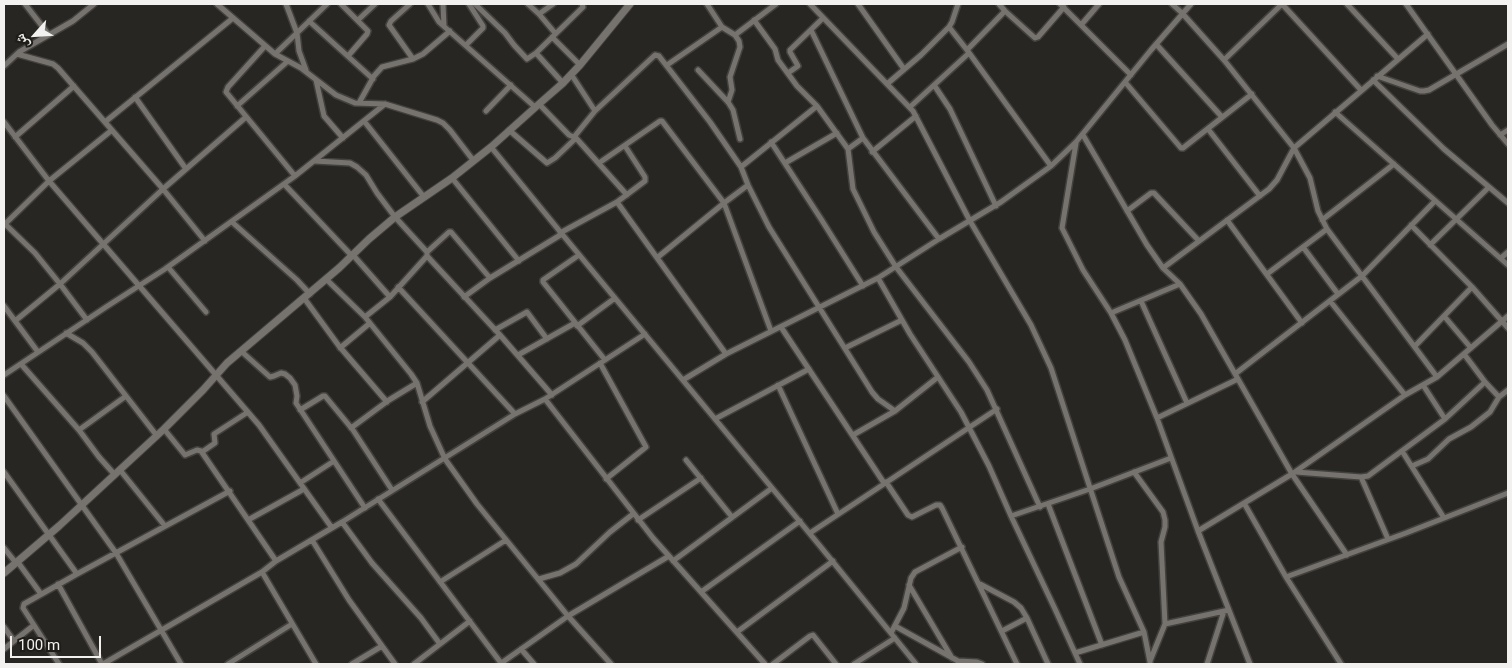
<!DOCTYPE html>
<meta charset="utf-8">
<style>
body{margin:0}
#map{position:relative;width:1512px;height:668px;overflow:hidden;background:#282623;font-family:Roboto,"Noto Naskh Arabic",sans-serif}
canvas{display:block}
.frame{position:absolute;inset:0;border:5px solid #f2f1ef;pointer-events:none}
.north{position:absolute;left:10px;top:10px;width:50px;height:50px;-webkit-text-stroke:4px #1e1d19;paint-order:stroke;rotate:244deg;font-size:14px;font-weight:700;line-height:20px;text-align:center;color:#f2f1ef}
.north::after{content:'';display:block;margin:auto;width:18px;height:22px;background:#f2f1ef;clip-path:polygon(50% 0,100% 100%,50% 72%,0 100%)}
.scale{position:absolute;left:10px;top:636px;width:91px;height:22px;box-sizing:border-box;border:2px solid #f2f1ef;border-top:0;padding-left:6px;font-size:15px;line-height:18px;white-space:nowrap;color:#f2f1ef;-webkit-text-stroke:4px #1e1d19;paint-order:stroke}
</style>
<div id="map">
<canvas width="1512" height="668"></canvas>
<div class="frame"></div>
<div class="north">ش</div>
<div class="scale">100 m</div>
</div>
<script>
const context = document.querySelector('canvas').getContext('2d');
context.lineJoin = 'round';
function toPath(rows) {
  const path = new Path2D();
  for (const r of rows) {
    path.moveTo(r[0], r[1]);
    for (let i = 2; i < r.length; i += 2) path.lineTo(r[i], r[i + 1]);
  }
  return path;
}
function stroke(path, color, width, dash) {
  context.strokeStyle = color;
  context.lineWidth = width;
  context.lineCap = dash ? 'butt' : 'round';
  context.setLineDash(dash || []);
  context.stroke(path);
}
const street = toPath([
 [25,4,49,35],
 [217,4,275,54,301,68,336,95,355,103,385,104,437,120,443,123,450,130,473,160],
 [286,4,297,33,299,51,306,70],
 [341,4,368,31,367,34,348,56],
 [410,4,391,21,389,25,413,59],
 [428,4,439,22,535,107],
 [443,4,444,26],
 [475,4,505,33,514,45,527,59,536,53,583,7,582,4],
 [528,4,539,14,555,33],
 [707,4,722,27],
 [810,4,913,111,970,221,1031,325,1051,368,1119,577,1144,632,1150,662],
 [858,4,904,69],
 [999,4,1005,11,1035,38,1038,37,1064,7],
 [1060,4,1131,75],
 [1172,4,1182,13,1224,60,1294,148,1310,178,1318,211,1327,229,1437,377],
 [1282,4,1361,90],
 [1347,4,1398,59],
 [1406,4,1492,125,1508,144],
 [539,14,553,4],
 [358,20,375,4],
 [754,20,775,49,778,60,797,86,817,106,848,149,853,189,874,232,896,267,969,362,987,390,1040,507],
 [309,21,373,79],
 [1081,25,1099,4],
 [949,27,967,50,1051,166],
 [811,30,863,138],
 [552,37,580,65],
 [1156,44,1222,117],
 [466,45,483,28,483,26,469,4],
 [265,46,228,87,226,92,295,176],
 [967,50,1005,11],
 [536,53,563,83],
 [17,54,53,64,58,68,163,189,205,241],
 [275,54,327,4],
 [1224,60,1282,4],
 [667,65,722,27,735,35,776,4],
 [4,66,19,52,73,21,94,4],
 [698,70,728,102,733,110,740,139],
 [788,73,798,66,790,52,790,50,823,18],
 [571,74,595,111],
 [1377,76,1420,91,1424,91,1429,90,1508,44],
 [316,80,324,116,343,138],
 [1373,80,1444,149,1508,203],
 [1125,82,1181,148,1183,148,1252,94],
 [887,84,921,55,949,27,952,22,958,4],
 [934,85,950,109,996,206],
 [135,97,186,169],
 [728,102,732,90,730,77,740,47,739,41,735,35],
 [359,103,374,76,382,67,413,59,423,54,450,31],
 [539,104,569,135,576,138,627,195],
 [237,106,288,61],
 [910,107,969,53],
 [486,111,511,85],
 [1335,112,1508,265],
 [364,121,424,197],
 [4,122,49,181,259,425,332,528],
 [105,122,233,18],
 [1208,129,1260,196],
 [509,130,547,163,555,158,576,138],
 [1083,135,1147,245,1163,268,1180,284,1201,314,1292,474,1347,555],
 [1500,135,1508,130],
 [15,137,74,86],
 [574,137,595,111,655,55,659,56,710,122,741,167,748,185,769,227,872,392,878,399,895,411],
 [771,142,821,219,863,286],
 [1076,143,1062,228,1083,270,1111,313,1125,340,1157,418,1198,531,1250,664],
 [491,147,562,234,820,546,916,664],
 [848,149,863,138,939,239],
 [872,152,916,116],
 [315,161,350,163,357,167,366,175,377,193,395,217,427,252,427,256,500,335,552,395],
 [599,163,660,121,662,121,724,203,771,331],
 [785,163,837,133],
 [741,167,817,106],
 [452,178,519,261],
 [284,184,352,256],
 [617,202,726,354],
 [1127,211,1151,193,1154,193,1199,241],
 [1227,220,1302,323],
 [1322,220,1394,164],
 [232,222,297,280,310,294],
 [4,223,35,253,60,284,87,320],
 [5,224,49,181,112,130],
 [1411,225,1472,287,1508,328],
 [560,233,617,202,645,181,645,177,625,146],
 [1430,245,1489,187],
 [1303,247,1338,294],
 [427,252,449,232,451,232,490,278],
 [353,255,390,297],
 [579,255,543,280,543,282,605,360],
 [658,257,724,203,748,185],
 [1501,258,1508,252],
 [168,267,206,312],
 [1163,268,1269,189,1277,180,1294,148,1428,34],
 [1267,274,1327,229],
 [878,278,910,334,961,412,989,466,1011,516,1055,609,1080,664],
 [326,279,365,317,411,374,417,383,430,426,445,459,477,504,568,616,611,664],
 [398,287,515,414],
 [464,297,490,278,562,234],
 [304,298,339,346,387,402],
 [1141,301,1187,403],
 [1330,301,1405,395],
 [4,306,38,352],
 [1111,313,1180,284],
 [1444,316,1471,348],
 [365,317,390,297,427,256],
 [15,321,60,284,163,189,246,117],
 [577,326,615,298],
 [781,327,884,483],
 [495,330,527,312,547,339],
 [66,333,83,343,92,352,157,436],
 [1415,346,1472,287],
 [340,348,370,323],
 [845,348,902,320],
 [241,351,270,377,274,376,281,373,285,374,290,378,295,385,297,396,296,403,365,508],
 [1464,354,1485,382],
 [518,355,575,323],
 [600,363,646,447,606,479],
 [21,364,79,430,99,457,115,475],
 [1235,374,1362,276,1435,201],
 [4,375,106,307,165,269,295,176,385,104],
 [683,380,726,354,878,278,939,239,1001,202,1051,166,1076,142,1151,50,1191,4],
 [778,385,838,514],
 [1423,385,1445,419],
 [4,396,116,553,181,664],
 [545,399,653,538,765,664],
 [422,402,500,335],
 [300,410,323,396,325,396,353,430,392,490],
 [1157,418,1238,379],
 [715,419,809,369],
 [351,428,389,400,417,383],
 [164,429,185,455,197,450,201,451,276,561],
 [79,430,126,396],
 [853,435,895,411,938,377],
 [1402,451,1444,518],
 [202,452,215,443,214,434,248,412],
 [686,460,732,517],
 [1412,466,1428,459,1449,439,1471,427,1490,412,1499,397],
 [120,470,165,526],
 [4,472,77,574],
 [1134,472,1163,512,1165,520,1165,527,1161,542,1165,624,1150,661],
 [1296,472,1361,477,1368,476,1445,419,1485,382,1499,397,1508,390],
 [1361,477,1388,539],
 [886,482,908,515,912,517,936,505,940,505,942,508,1017,664],
 [300,483,334,461],
 [378,499,501,663],
 [1244,503,1286,577,1341,664],
 [1048,504,1102,645],
 [1011,516,1090,489,1171,458],
 [248,520,304,489],
 [638,520,701,478],
 [342,522,372,563,421,618,440,644],
 [1198,531,1292,474,1405,395,1437,377,1508,316],
 [810,533,997,409],
 [312,540,349,600,395,664],
 [4,548,16,563],
 [17,561,41,594],
 [673,561,772,488],
 [262,572,316,664],
 [1286,577,1406,533,1508,493],
 [539,579,560,573,576,564,610,532,633,514],
 [440,582,506,540],
 [58,584,102,664],
 [980,584,1014,602,1021,608,1027,618,1048,664],
 [909,585,952,658],
 [701,592,800,521],
 [1165,624,1229,610],
 [895,626,958,661,977,662,982,664],
 [4,627,14,641],
 [1002,631,1027,618],
 [737,632,833,561],
 [891,633,904,608,911,578,915,572,962,547],
 [4,649,34,625],
 [521,649,534,664],
 [1075,653,1144,632],
 [59,664,23,608,24,604,77,574,230,491],
 [103,664,262,572,276,561,342,522,515,414,545,399,645,334],
 [228,664,292,624],
 [352,664,382,646],
 [414,664,470,621],
 [500,664,568,616,669,556],
 [773,664,810,636,813,635,836,664],
 [854,664,895,638],
 [1207,664,1224,611]
]);
const secondary = toPath([
 [4,573,59,526,164,429,203,390,227,363,339,268,369,239,395,217,452,178,491,147,539,104,563,83,580,65,630,4]
]);
stroke(street, '#42413e', 8);
stroke(secondary, '#42413e', 9);
stroke(street, '#76736f', 5);
stroke(secondary, '#76736f', 7);
</script>
